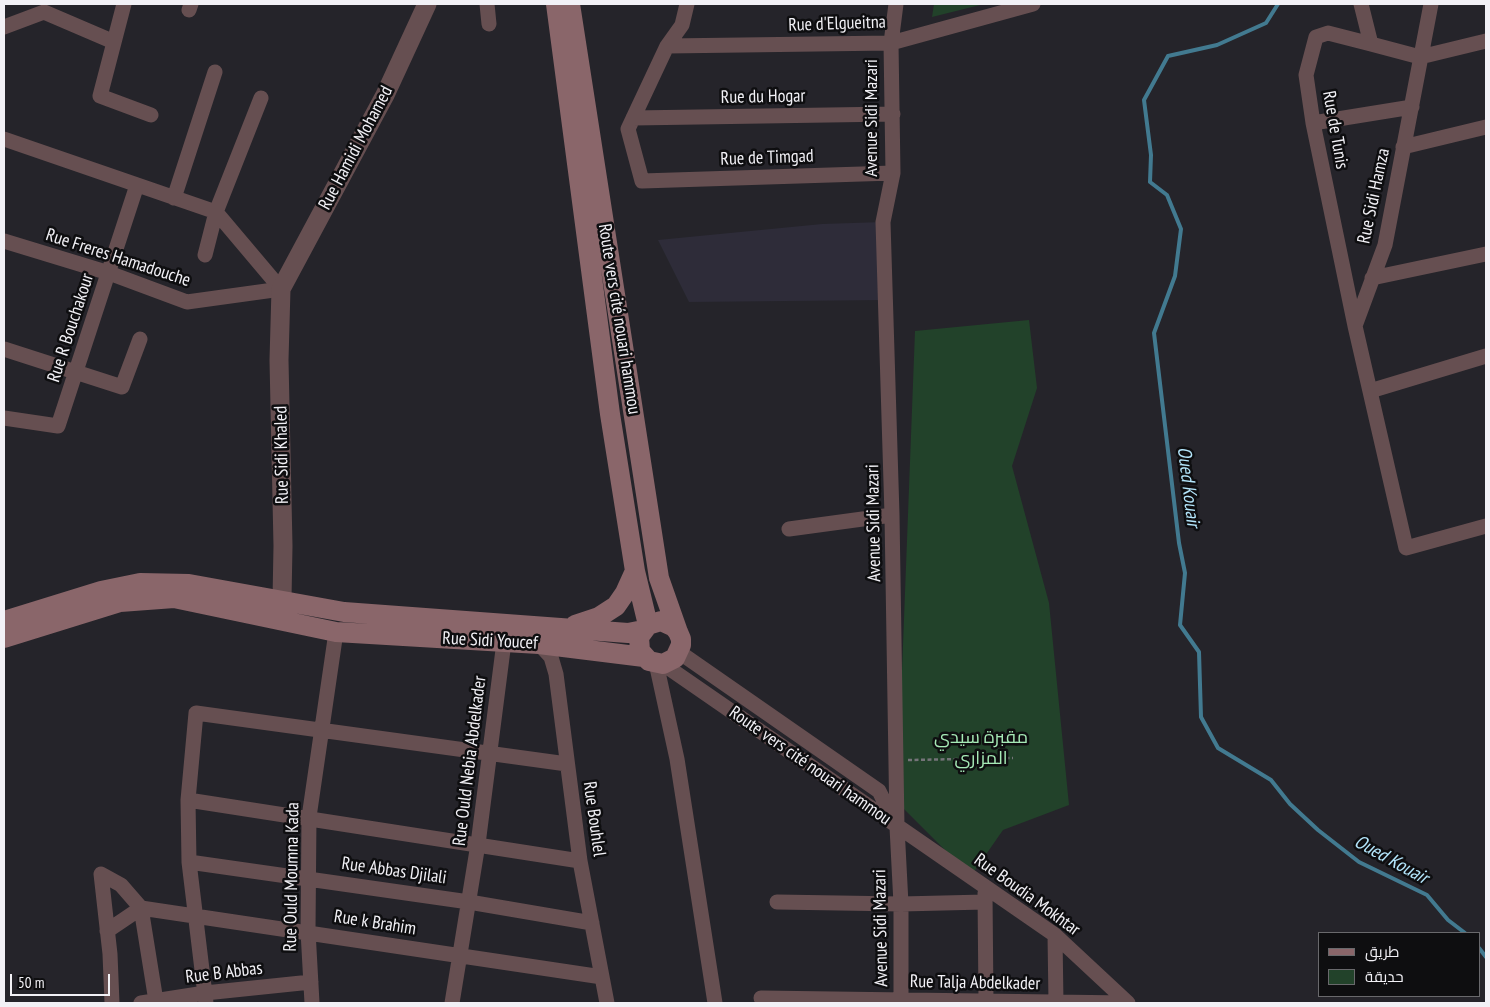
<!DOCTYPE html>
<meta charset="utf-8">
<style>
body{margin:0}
#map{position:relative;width:1490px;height:1007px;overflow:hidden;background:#25242a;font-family:"PT Sans Narrow",Cairo,sans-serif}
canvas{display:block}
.frame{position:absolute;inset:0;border:5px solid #f2f1f6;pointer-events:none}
.legend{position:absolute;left:1318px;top:932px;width:162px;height:65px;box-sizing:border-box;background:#0e0e10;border:1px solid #69696c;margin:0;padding:6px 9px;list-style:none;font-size:15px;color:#f2f1f6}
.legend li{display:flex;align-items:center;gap:10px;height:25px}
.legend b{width:25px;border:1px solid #69696c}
.scale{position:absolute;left:10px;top:974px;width:100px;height:22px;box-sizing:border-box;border:2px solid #f2f1f6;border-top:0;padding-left:6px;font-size:15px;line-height:18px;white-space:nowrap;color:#f2f1f6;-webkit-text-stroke:4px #0e0e10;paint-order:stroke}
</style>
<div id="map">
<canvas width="1490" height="1007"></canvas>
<div class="frame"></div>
<ul class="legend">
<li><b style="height:6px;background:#8a666a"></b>طريق</li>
<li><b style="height:14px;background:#22422a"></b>حديقة</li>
</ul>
<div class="scale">50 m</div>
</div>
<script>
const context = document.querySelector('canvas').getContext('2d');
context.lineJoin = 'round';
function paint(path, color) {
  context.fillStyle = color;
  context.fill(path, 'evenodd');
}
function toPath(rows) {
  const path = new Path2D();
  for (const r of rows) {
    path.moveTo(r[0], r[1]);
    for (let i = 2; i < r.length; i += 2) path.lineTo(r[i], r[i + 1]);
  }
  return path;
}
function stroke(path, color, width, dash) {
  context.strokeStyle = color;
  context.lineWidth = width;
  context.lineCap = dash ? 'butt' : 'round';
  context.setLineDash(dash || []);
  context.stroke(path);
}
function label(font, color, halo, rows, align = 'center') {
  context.font = font + ' "PT Sans Narrow",Cairo,sans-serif';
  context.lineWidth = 5;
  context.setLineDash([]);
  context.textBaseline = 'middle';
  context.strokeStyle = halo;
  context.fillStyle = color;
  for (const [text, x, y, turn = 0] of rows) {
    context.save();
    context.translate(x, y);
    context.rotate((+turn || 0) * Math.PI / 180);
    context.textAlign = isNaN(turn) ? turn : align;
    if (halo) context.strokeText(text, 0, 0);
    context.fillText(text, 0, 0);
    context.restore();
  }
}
const built = toPath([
 [883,222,885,300,689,302,658,240,822,224]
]);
const green = toPath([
 [934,4,984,4,932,17],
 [1029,320,1037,388,1012,466,1049,603,1069,805,1003,830,971,876,897,802,915,331]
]);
const stream = toPath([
 [1278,4,1266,23,1217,45,1168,56,1144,100,1151,155,1150,182,1167,195,1181,229,1175,276,1154,333,1179,543,1185,573,1180,625,1199,652,1201,717,1218,748,1271,780,1290,804,1318,830,1359,862,1427,895,1448,920,1465,933],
 [1479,948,1486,957]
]);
const path = toPath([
 [908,760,1013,758]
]);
const minor = toPath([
 [124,4,100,96,151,115],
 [487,4,489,24],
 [687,4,682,25,667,46,628,129,642,181,893,173],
 [896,4,891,43,893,173,883,222,892,515,897,827,901,904,901,1003],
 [1431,4,1385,245,1355,326,1406,548,1486,526],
 [189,10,191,4],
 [4,27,44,12,114,42],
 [1371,44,1420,57,1486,41],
 [667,46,891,43,1033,4],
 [633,118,893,114],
 [1313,123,1412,107],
 [4,139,216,212,281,289],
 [1403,147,1486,127],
 [174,198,215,72],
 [4,241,109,273,187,302,281,289],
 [205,255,216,212,261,98],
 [1372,278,1486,254],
 [1355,326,1313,123,1306,75,1316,37,1328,33,1371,44,1361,4],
 [4,349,122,387,140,339],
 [1370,391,1486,356],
 [4,418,58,426,137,185],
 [789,529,892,515],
 [539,644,551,657,556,674,580,861,607,1003],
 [679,652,879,791,895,823],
 [656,663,677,759,715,1003],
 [663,664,1055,935,1128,1003],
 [188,800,580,861],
 [189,862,469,902,592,923],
 [985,893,986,1002],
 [777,902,901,904,985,902],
 [107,931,141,908,121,885,101,874,110,954,112,1003],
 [1055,935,1056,1003],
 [761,998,1127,1003],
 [156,1001,141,908,602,977],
 [141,1003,205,993,311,982],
 [206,1003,189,862,188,800,196,713,567,764],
 [312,1003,308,931,309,817,336,632],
 [452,1003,478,844,504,642]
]);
const tertiary = toPath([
 [279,616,282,599,283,546,279,360,281,289,385,95,427,4]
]);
const secondary = toPath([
 [556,4,610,414,635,571,648,625],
 [570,4,659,578,678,632,681,639,681,645,675,658,663,664,649,661,640,651,639,637,648,625,661,621,674,627,678,632],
 [4,621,101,591,140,583,189,584,344,612,628,633,643,630],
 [575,625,599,617,616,606,625,593,635,571],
 [4,638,120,602,174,598,336,632,539,644,644,657]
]);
const streetNames = [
 ["Rue d'Elgueitna",837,24,-2],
 ["Rue du Hogar",763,97,-1],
 ["Avenue Sidi Mazari",872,118,-90],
 ["Rue de Tunis",1335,130,80],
 ["Rue Hamidi Mohamed",356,148,-62],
 ["Rue de Timgad",767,158,-2],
 ["Rue Sidi Hamza",1374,196,-78],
 ["Rue Freres Hamadouche",118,258,18],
 ["Route vers cité nouari hammou",619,319,81],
 ["Rue R Bouchakour",71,328,-72],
 ["Rue Sidi Khaled",282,455,-91],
 ["Avenue Sidi Mazari",874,523,-91],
 ["Rue Sidi Youcef",490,641,3],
 ["Rue Ould Nebia Abdelkader",470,761,-83],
 ["Route vers cité nouari hammou",810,766,35],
 ["Rue Bouhlel",594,819,82],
 ["Rue Abbas Djilali",394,871,8],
 ["Rue Ould Moumna Kada",292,877,-89],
 ["Rue Boudia Mokhtar",1027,895,36],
 ["Rue k Brahim",375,923,9],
 ["Avenue Sidi Mazari",881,928,-91],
 ["Rue B Abbas",224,973,-7],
 ["Rue Talja Abdelkader",975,983,1]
];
const parkNames = [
 ["مقبرة سيدي",981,738],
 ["المزاري",981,759]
];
const waterNames = [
 ["Oued Kouair",1188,487,83],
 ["Oued Kouair",1391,860,29]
];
paint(built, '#2e2c39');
paint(green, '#22422a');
stroke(stream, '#427a90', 4);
stroke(path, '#757479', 2.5, [4, 2.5]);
stroke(minor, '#664f51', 15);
stroke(tertiary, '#664f51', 19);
stroke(secondary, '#8a666a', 20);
label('18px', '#f2f1f6', '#0e0e10', streetNames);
label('18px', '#a6eab6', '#0e0e10', parkNames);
label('italic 19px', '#b4e6fc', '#0e0e10', waterNames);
</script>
